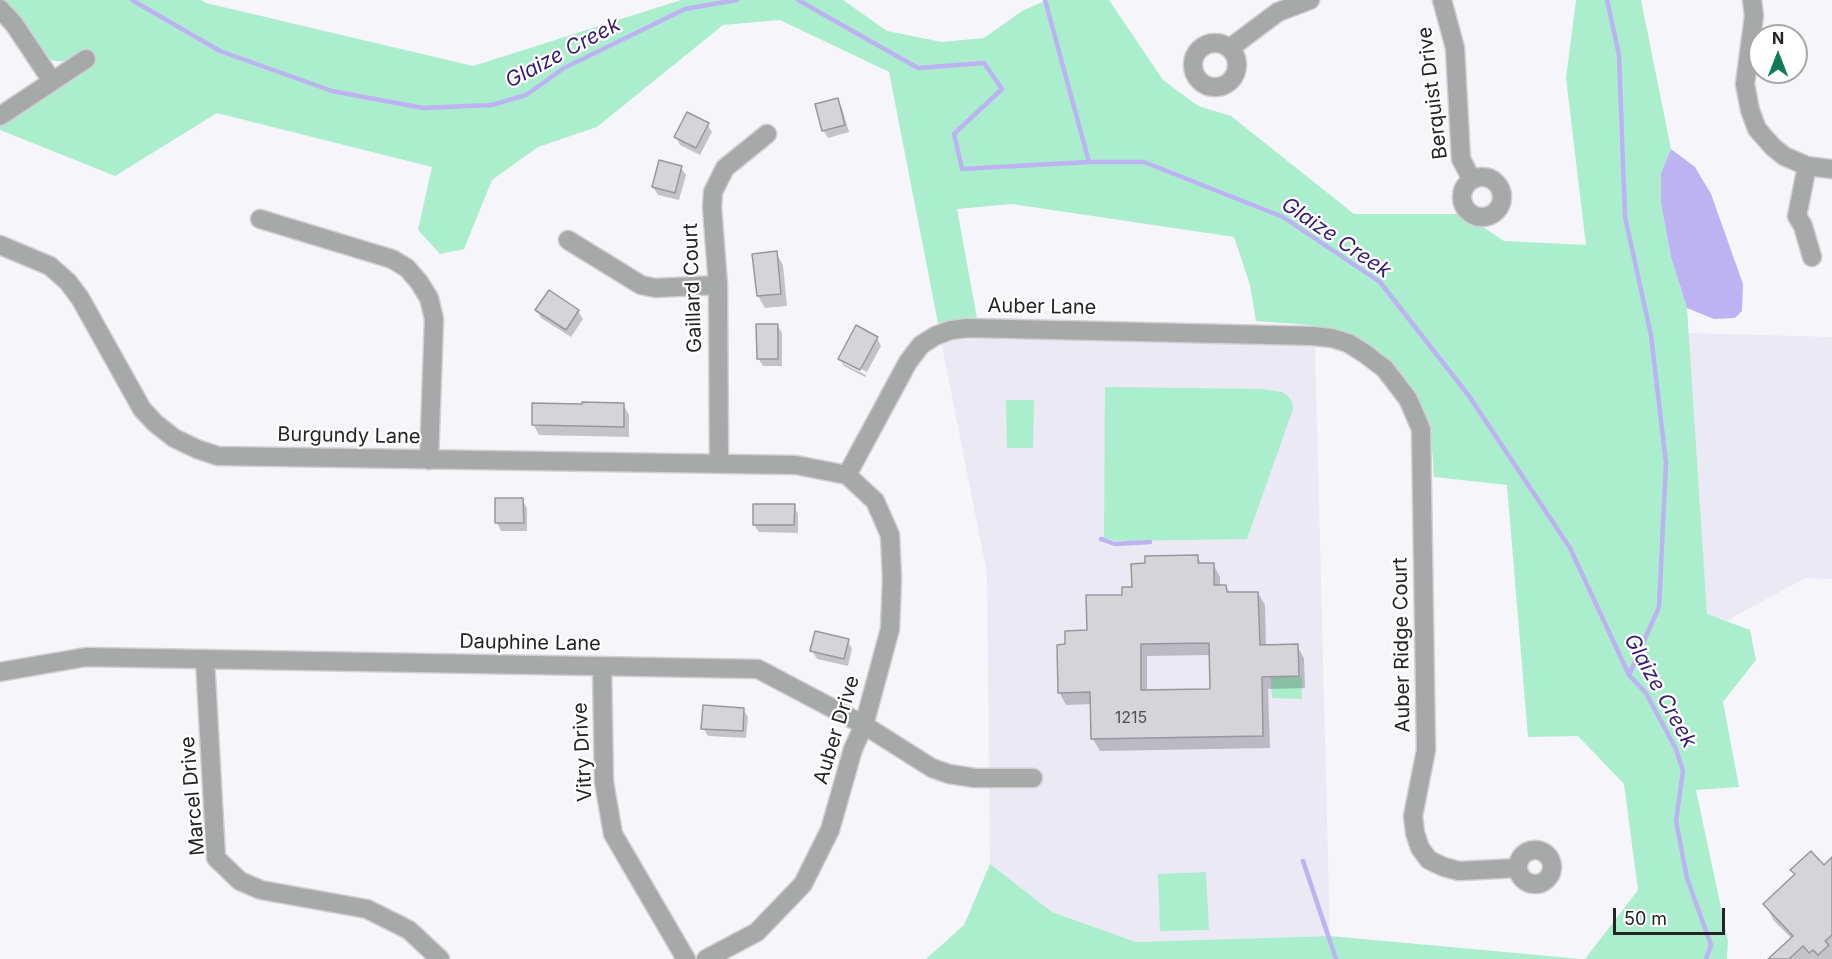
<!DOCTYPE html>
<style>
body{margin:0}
#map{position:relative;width:1832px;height:959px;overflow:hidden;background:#f6f5fa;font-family:Inter,sans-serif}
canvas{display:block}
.north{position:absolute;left:1748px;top:24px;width:60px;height:60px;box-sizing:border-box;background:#fff;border:2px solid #a7a7a8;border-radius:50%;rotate:0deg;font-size:16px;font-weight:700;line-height:24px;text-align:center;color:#242425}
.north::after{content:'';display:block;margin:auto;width:21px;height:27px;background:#117b55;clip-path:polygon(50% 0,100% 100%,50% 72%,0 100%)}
.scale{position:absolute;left:1613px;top:908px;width:112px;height:27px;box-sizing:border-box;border:3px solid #242425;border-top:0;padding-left:8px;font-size:18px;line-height:21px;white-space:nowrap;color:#242425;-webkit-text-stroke:4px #fff;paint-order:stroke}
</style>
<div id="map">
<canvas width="1832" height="959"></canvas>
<div class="north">N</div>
<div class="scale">50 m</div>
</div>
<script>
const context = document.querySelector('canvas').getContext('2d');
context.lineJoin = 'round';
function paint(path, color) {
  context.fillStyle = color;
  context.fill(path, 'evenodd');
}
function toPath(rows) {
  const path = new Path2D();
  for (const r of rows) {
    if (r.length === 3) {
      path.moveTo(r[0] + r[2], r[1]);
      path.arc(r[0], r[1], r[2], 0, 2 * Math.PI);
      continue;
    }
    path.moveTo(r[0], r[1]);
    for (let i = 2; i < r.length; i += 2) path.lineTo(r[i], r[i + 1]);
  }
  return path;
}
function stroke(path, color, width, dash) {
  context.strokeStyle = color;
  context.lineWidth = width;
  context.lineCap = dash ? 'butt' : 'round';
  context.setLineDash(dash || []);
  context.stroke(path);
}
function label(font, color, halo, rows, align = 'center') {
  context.font = font + ' Inter,sans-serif';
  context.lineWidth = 4.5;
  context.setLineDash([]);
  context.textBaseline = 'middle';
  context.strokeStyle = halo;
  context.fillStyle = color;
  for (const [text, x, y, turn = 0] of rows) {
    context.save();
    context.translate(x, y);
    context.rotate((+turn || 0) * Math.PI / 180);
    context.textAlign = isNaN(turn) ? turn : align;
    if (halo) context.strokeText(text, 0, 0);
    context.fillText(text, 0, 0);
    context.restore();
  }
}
const built = toPath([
 [1688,333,1832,337,1832,579,1805,578,1726,621,1707,614],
 [984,339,1275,342,1315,347,1330,936,1136,942,1052,912,990,864,987,573,941,341]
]);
const green = toPath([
 [1,0,201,0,206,3,473,66,681,0,843,0,887,31,942,42,984,38,1022,11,1047,0,1109,0,1163,80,1198,106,1231,116,1354,214,1458,214,1470,224,1483,227,1504,241,1586,245,1566,78,1576,0,1641,0,1671,149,1661,173,1661,203,1671,257,1687,308,1707,614,1750,630,1756,660,1723,702,1739,787,1696,790,1728,941,1727,959,1585,959,1638,890,1624,784,1578,736,1528,737,1507,485,1434,477,1432,448,1427,425,1345,337,1310,325,1256,321,1250,285,1234,237,1012,204,957,209,977,318,938,323,889,72,780,20,723,25,597,127,538,147,492,180,464,249,440,254,418,230,432,167,217,113,115,176,0,130,0,124,94,65,83,54,66,61,53,61,42,54,5,2],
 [1105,387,1262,389,1282,392,1288,396,1292,402,1293,409,1247,539,1115,541,1104,538],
 [1006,400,1034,400,1033,448,1007,448],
 [1271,677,1302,677,1302,699,1272,698],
 [990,864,1052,912,1136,942,1330,936,1581,959,926,959,964,925],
 [1206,872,1209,930,1160,931,1158,874]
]);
const water = toPath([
 [1671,149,1695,167,1711,194,1743,284,1742,311,1735,318,1714,319,1687,308,1671,257,1661,203,1661,173]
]);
const shadow = toPath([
 [838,100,842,108,849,132,828,138,823,130],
 [707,124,712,132,700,155,680,145,676,137],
 [681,168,686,175,679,200,658,195,653,187],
 [776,253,783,265,787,306,765,308,758,296],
 [549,292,578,311,583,319,571,337,541,318,537,310],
 [777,325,782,333,782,366,763,366,758,358],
 [877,338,881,346,867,372,844,360,844,364,866,375,865,377,844,366,840,358],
 [623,404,629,415,629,437,539,435,533,424],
 [496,500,522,500,527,508,527,531,501,531,497,523],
 [794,506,798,514,798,533,759,532,754,525],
 [1197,556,1202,565,1213,564,1220,577,1220,587,1226,587,1230,593,1258,593,1265,605,1266,646,1297,646,1304,658,1305,688,1268,689,1270,748,1100,751,1093,739,1092,704,1066,705,1059,692,1067,646,1088,632,1123,596,1133,589],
 [1211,655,1211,690,1147,692,1147,656],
 [848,641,852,649,848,666,817,659,812,651],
 [743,709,748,717,746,738,708,736,703,728],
 [1832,859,1832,959,1770,959,1792,939,1774,921,1765,904,1796,876,1792,870,1824,867]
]);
const stream = toPath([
 [132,0,220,51,332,91,423,108,492,105,526,95,564,68,685,9,737,0],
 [798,0,918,68,984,63,1002,89,954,134,962,169,1089,162,1144,162,1283,217,1380,282,1469,396,1570,548,1629,675,1646,693,1676,749,1683,771,1676,821,1687,878,1711,945,1706,959],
 [1045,0,1089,162],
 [1607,0,1619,55,1625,217,1651,335,1666,463,1659,607,1629,675],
 [1101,539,1115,544,1150,542],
 [1303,861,1336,959]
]);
const building = toPath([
 [838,98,845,125,822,131,815,104,838,98],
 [687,112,709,123,696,148,674,137,687,112],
 [659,160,682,166,675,193,652,187,659,160],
 [777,251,781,294,757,296,752,254,777,251],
 [549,290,579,310,566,330,535,310,549,290],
 [756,324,778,324,778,359,757,359,756,324],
 [856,325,878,337,860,370,838,359,856,325],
 [582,402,624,403,624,427,532,425,532,403,582,404,582,402],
 [495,498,523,498,524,523,495,523,495,498],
 [753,504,795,504,794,525,753,525,753,504],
 [1198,555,1198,563,1214,563,1214,585,1226,585,1227,592,1258,592,1260,645,1298,644,1299,676,1262,677,1263,736,1091,739,1090,692,1058,693,1057,645,1065,644,1065,631,1087,630,1086,595,1122,595,1122,587,1132,587,1131,564,1145,563,1145,556,1198,555],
 [1209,643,1210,689,1141,690,1141,644,1209,643],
 [815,631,849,639,844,659,810,651,815,631],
 [703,705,744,708,743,731,701,729,703,705],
 [1811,851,1824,865,1832,857,1832,935,1825,941,1829,945,1818,955,1813,950,1809,953,1803,946,1789,959,1768,959,1793,936,1763,904,1795,874,1790,870,1811,851]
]);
const minor = toPath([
 [1442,0,1455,48,1461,159,1472,180],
 [1752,0,1754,16,1745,84,1750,110,1757,129,1773,147,1784,156,1807,166,1832,169],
 [0,9,14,24,52,81],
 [1215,65,22],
 [1230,48,1278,12,1310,0],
 [0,116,86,59],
 [1807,166,1797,216,1803,226,1812,257],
 [1482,197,20],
 [260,219,392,259,407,268,419,282,429,298,434,319,429,460],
 [568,240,641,285,655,288,718,285],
 [0,245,50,266,68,282,80,298,142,409,155,423,174,438,197,449,218,456,796,465,847,475,908,362,921,345,935,336,951,330,968,328,1312,336,1332,338,1348,343,1364,353,1385,369,1408,399,1421,429,1426,750,1413,816,1415,833,1420,848,1429,860,1444,867,1459,871,1518,868],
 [719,464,718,285,712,207,713,192,725,168,767,134],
 [205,659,216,858,240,881,261,890,367,909,409,930,440,959],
 [602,667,604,782,613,834,686,959],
 [0,672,86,657,758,669,864,725,932,768,949,774,975,778,1033,778],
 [1535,867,17],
 [706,959,757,932,803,884,830,830,853,749,864,725,890,629,892,579,890,535,875,501,847,475]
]);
const numberNames = [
 ["1215",1131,718]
];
const streetNames = [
 ["Berquist Drive",1433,93,-97],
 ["Gaillard Court",693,288,-92],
 ["Auber Lane",1042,307,1],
 ["Burgundy Lane",349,436,1],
 ["Dauphine Lane",530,643,1],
 ["Auber Ridge Court",1402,645,-91],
 ["Auber Drive",837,730,-73],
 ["Vitry Drive",583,752,-93],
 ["Marcel Drive",193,796,-95]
];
const waterNames = [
 ["Glaize Creek",563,53,-28],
 ["Glaize Creek",1336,238,34],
 ["Glaize Creek",1660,691,61]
];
paint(built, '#eae9f4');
paint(green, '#abeecd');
paint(water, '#bdb3f3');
paint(shadow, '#0003');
stroke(stream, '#bdb3f3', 4.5);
paint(building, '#d5d4d8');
stroke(building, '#98979b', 1.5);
stroke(minor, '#d0cfd4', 21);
stroke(minor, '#a7a9a8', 18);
label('16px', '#505052', null, numberNames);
label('20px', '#242425', '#fff', streetNames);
label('italic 21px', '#381b75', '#fff', waterNames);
</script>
